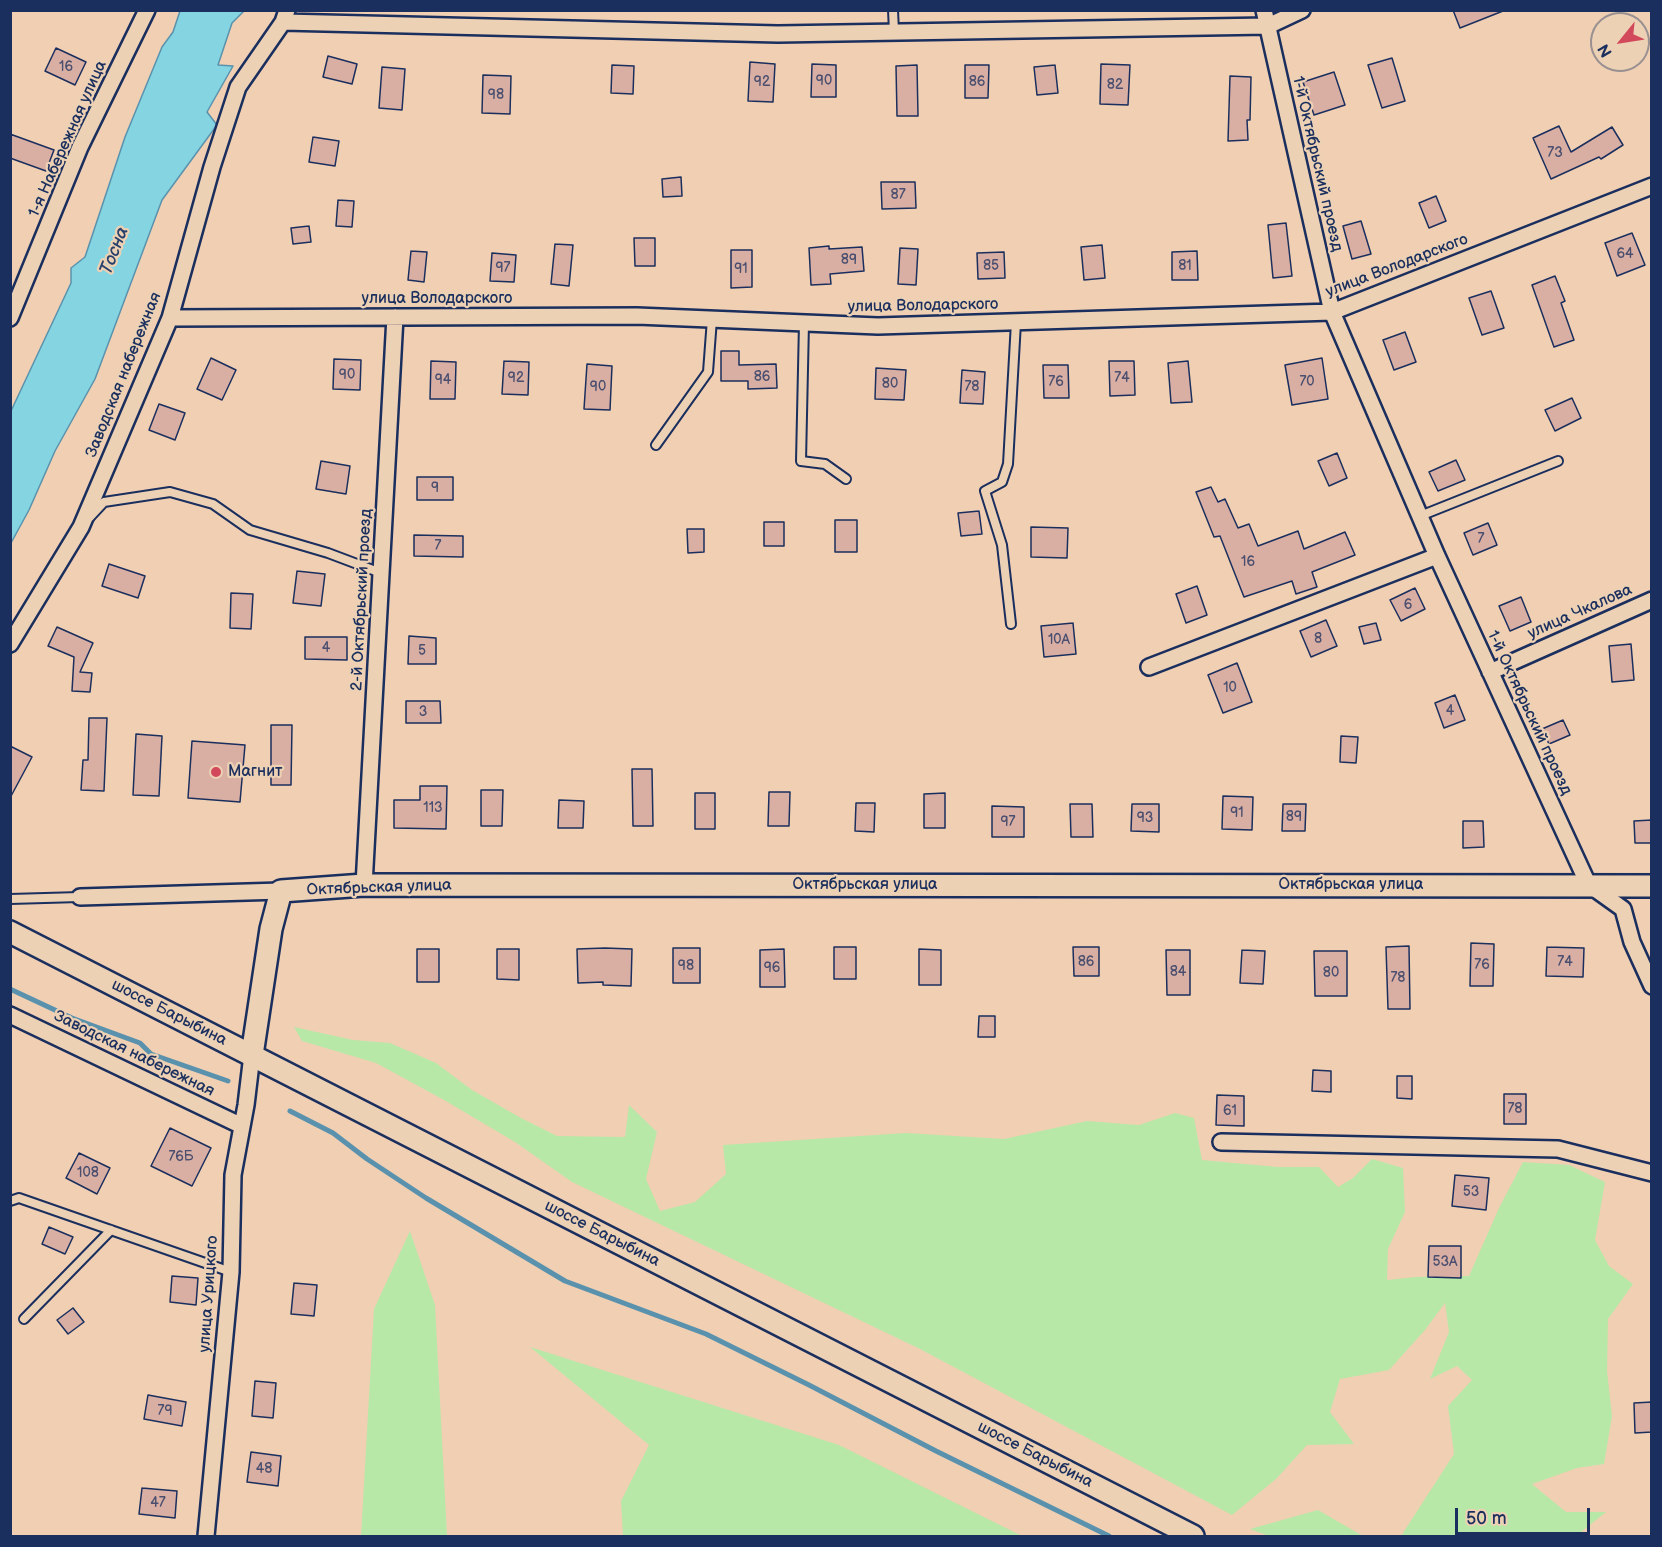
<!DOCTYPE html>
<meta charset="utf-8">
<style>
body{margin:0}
#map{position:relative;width:1662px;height:1547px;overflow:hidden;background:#f0cfb3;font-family:"Balsamiq Sans",sans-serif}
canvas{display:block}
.frame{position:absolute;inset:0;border:12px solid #1b2f5e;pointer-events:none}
.north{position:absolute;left:1590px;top:12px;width:60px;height:60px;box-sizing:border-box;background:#edd1b4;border:2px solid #999092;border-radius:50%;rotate:240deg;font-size:16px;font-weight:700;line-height:24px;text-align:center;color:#1b2f5e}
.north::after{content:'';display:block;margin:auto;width:21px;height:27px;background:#d1495b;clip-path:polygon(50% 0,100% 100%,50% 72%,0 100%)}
.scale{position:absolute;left:1455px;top:1508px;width:135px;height:27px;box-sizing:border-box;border:3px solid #1b2f5e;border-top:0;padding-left:8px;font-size:18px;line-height:21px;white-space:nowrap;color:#1b2f5e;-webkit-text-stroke:4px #edd1b4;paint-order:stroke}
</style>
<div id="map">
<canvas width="1662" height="1547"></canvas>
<div class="frame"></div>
<div class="north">N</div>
<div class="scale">50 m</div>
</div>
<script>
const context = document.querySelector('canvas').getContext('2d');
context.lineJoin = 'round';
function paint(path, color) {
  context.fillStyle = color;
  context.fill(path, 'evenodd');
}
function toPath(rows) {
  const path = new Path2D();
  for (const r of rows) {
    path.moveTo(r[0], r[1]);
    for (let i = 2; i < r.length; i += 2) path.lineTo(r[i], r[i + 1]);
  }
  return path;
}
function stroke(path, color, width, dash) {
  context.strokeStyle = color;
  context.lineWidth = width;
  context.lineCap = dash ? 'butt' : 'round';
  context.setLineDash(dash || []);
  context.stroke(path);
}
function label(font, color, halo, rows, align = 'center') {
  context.font = font + ' "Balsamiq Sans",sans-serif';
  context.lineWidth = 4.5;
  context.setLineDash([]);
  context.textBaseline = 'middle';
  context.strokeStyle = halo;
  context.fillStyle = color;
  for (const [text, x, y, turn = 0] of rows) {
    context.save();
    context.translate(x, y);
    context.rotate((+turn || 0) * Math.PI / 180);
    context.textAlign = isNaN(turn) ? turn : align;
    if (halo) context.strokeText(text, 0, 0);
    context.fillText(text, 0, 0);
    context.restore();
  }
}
const green = toPath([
 [294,1027,353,1040,390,1043,436,1063,472,1090,521,1118,557,1136,625,1137,629,1105,657,1132,646,1179,660,1211,695,1202,726,1174,723,1145,906,1133,1004,1139,1087,1121,1139,1125,1175,1113,1194,1118,1202,1160,1278,1167,1319,1167,1338,1187,1353,1178,1372,1159,1403,1168,1405,1212,1388,1249,1387,1280,1416,1277,1469,1276,1499,1208,1523,1162,1569,1165,1605,1182,1595,1240,1609,1266,1633,1284,1608,1319,1607,1371,1612,1416,1604,1464,1577,1468,1532,1484,1566,1512,1606,1512,1576,1536,1401,1536,1454,1454,1448,1406,1472,1380,1457,1366,1430,1379,1449,1332,1445,1303,1425,1330,1389,1370,1340,1379,1330,1412,1354,1444,1307,1445,1276,1479,1232,1515,920,1349,572,1182,515,1142,444,1100,376,1063,302,1041],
 [410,1231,435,1305,447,1536,361,1536,374,1309],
 [530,1347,839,1445,1022,1536,623,1536,621,1501,649,1445],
 [1318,1510,1363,1536,1269,1536,1250,1529]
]);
const water = toPath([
 [180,11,244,11,232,23,218,65,233,66,207,112,217,125,162,200,95,379,55,451,29,510,11,543,11,411,71,283,71,268,85,257,125,137,162,47,173,32,180,11]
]);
const stream = toPath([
 [10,989,72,1018,140,1043,151,1054,228,1081],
 [290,1111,333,1133,367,1159,426,1198,565,1281,706,1334,809,1385,936,1451,1109,1536]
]);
const building = toPath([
 [1453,10,1503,10,1503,11,1460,28,1453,10],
 [56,48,86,62,75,85,45,71,56,48],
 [328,56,357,64,352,84,323,77,328,56],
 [1392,58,1405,101,1382,108,1368,65,1392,58],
 [750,62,775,64,773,102,748,101,750,62],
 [812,64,836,65,836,97,811,97,812,64],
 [1101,64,1130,65,1128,105,1100,104,1101,64],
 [612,65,634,66,633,94,611,93,612,65],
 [917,65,918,116,897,116,896,66,917,65],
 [965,65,989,65,988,98,965,98,965,65],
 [1055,65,1058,93,1037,95,1034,67,1055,65],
 [382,67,405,69,402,110,379,108,382,67],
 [1334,72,1345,105,1314,115,1303,82,1334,72],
 [483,75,511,76,510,114,482,113,483,75],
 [1230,76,1251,77,1250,120,1247,120,1248,140,1228,141,1230,76],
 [1559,126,1571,152,1612,127,1623,145,1601,159,1599,157,1551,179,1533,138,1559,126],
 [10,134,54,150,46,171,10,158,10,134],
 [313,137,339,141,335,166,309,162,313,137],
 [681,177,682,196,663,197,662,179,681,177],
 [881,182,915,182,916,208,882,209,881,182],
 [1436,196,1446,221,1429,228,1419,203,1436,196],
 [338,200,354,201,352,227,336,226,338,200],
 [1361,221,1371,254,1352,259,1343,226,1361,221],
 [1286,223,1292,276,1273,278,1268,225,1286,223],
 [309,226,311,242,293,244,291,228,309,226],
 [1632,233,1645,265,1617,276,1605,243,1632,233],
 [634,238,655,238,655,266,635,266,634,238],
 [555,244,573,245,569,286,551,284,555,244],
 [1102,245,1105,278,1084,280,1081,247,1102,245],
 [829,246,829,249,862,247,864,271,830,274,831,284,811,285,809,248,829,246],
 [900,248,918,249,916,285,898,284,900,248],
 [731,250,752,250,752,287,731,288,731,250],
 [411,251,427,252,424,282,408,280,411,251],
 [1197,251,1198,280,1172,280,1172,252,1197,251],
 [1004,252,1005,278,978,279,977,253,1004,252],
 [492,253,516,255,514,282,490,281,492,253],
 [1555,276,1565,301,1561,303,1574,340,1554,347,1532,285,1555,276],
 [1491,291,1504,328,1482,335,1469,298,1491,291],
 [1405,332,1416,362,1394,370,1383,340,1405,332],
 [721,351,739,351,739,365,776,364,777,388,748,389,748,381,721,381,721,351],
 [211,358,236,370,222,400,197,389,211,358],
 [1322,358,1328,399,1292,405,1285,365,1322,358],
 [334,359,361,360,360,390,333,389,334,359],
 [431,361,456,362,455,399,430,399,431,361],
 [504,361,529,362,528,395,502,394,504,361],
 [1109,361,1134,361,1135,395,1110,396,1109,361],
 [1188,361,1192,402,1171,403,1168,363,1188,361],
 [587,364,612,366,610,410,584,409,587,364],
 [1043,365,1068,365,1069,398,1044,398,1043,365],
 [876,368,906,370,904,400,875,399,876,368],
 [962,370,985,372,983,404,960,403,962,370],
 [1572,398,1581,418,1555,431,1545,410,1572,398],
 [159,404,185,413,175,440,149,430,159,404],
 [1337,453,1347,478,1329,486,1318,461,1337,453],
 [1456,460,1465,480,1438,491,1429,472,1456,460],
 [321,461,350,466,346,494,316,489,321,461],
 [417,477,453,477,453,500,417,500,417,477],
 [1211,487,1218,502,1225,499,1238,528,1249,524,1258,546,1298,531,1304,549,1345,532,1355,555,1312,572,1317,587,1296,594,1292,581,1244,597,1220,536,1214,537,1196,492,1211,487],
 [979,511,982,534,961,536,958,513,979,511],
 [835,520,857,520,857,552,835,552,835,520],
 [764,522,784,522,784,546,764,546,764,522],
 [1488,523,1497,545,1473,555,1464,533,1488,523],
 [1031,527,1068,528,1067,558,1031,557,1031,527],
 [687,529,704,529,704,552,688,553,687,529],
 [414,535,463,536,463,557,414,556,414,535],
 [109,564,145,576,138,598,102,586,109,564],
 [297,571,325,574,321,606,293,603,297,571],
 [1197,586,1207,615,1186,623,1176,594,1197,586],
 [1415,588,1425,609,1401,621,1390,600,1415,588],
 [231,593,253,594,251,629,230,628,231,593],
 [1521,597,1531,622,1510,631,1499,606,1521,597],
 [1326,620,1337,646,1311,657,1300,631,1326,620],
 [1073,623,1076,654,1044,657,1041,626,1073,623],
 [1376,623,1381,640,1364,644,1359,627,1376,623],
 [57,627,93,643,80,672,92,673,90,692,72,691,74,657,48,646,57,627],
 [409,636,436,638,436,664,408,664,409,636],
 [305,637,347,637,347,660,305,659,305,637],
 [1631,644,1634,680,1612,682,1609,646,1631,644],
 [1237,663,1252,702,1223,713,1208,675,1237,663],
 [1455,695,1465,720,1444,728,1435,703,1455,695],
 [406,701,440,701,441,723,406,723,406,701],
 [89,718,107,718,104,791,81,790,83,760,88,760,89,718],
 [1563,720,1570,735,1549,744,1542,729,1563,720],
 [271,725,292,725,291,785,271,785,271,725],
 [136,734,162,736,159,796,133,795,136,734],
 [1341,736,1358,737,1356,763,1340,762,1341,736],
 [192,741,245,745,240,802,188,798,192,741],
 [10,746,32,757,10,798,10,746],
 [632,769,652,769,653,826,633,826,632,769],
 [420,786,447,786,446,829,394,828,394,800,420,800,420,786],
 [481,790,503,790,502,826,481,826,481,790],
 [769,792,790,792,789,826,768,826,769,792],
 [695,793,715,793,715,829,695,829,695,793],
 [945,793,945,828,924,828,924,794,945,793],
 [1223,796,1253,797,1252,830,1222,829,1223,796],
 [559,800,584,801,583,828,558,828,559,800],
 [856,803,875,803,874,832,855,831,856,803],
 [1070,804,1092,804,1093,837,1071,837,1070,804],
 [1132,804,1159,804,1159,832,1131,831,1132,804],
 [1283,804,1306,804,1305,831,1282,831,1283,804],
 [992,806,1024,807,1024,837,992,837,992,806],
 [1652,820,1652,843,1635,843,1634,821,1652,820],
 [1463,821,1483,821,1484,847,1463,848,1463,821],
 [1471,943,1494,944,1493,986,1470,986,1471,943],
 [1409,946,1410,1009,1388,1009,1386,947,1409,946],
 [834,947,856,947,856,979,834,979,834,947],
 [1073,947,1099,947,1099,976,1074,976,1073,947],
 [1547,947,1584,948,1583,977,1546,976,1547,947],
 [605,948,632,949,631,986,603,985,603,982,578,983,577,949,605,948],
 [673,948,700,948,700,983,673,983,673,948],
 [417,949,439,949,439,982,417,982,417,949],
 [497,949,519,949,519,980,497,979,497,949],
 [784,949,785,987,760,987,760,950,784,949],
 [919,949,941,950,941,985,919,985,919,949],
 [1166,950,1190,950,1190,995,1167,995,1166,950],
 [1242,950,1265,951,1263,984,1240,983,1242,950],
 [1314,951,1347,951,1347,996,1315,996,1314,951],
 [979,1016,995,1016,995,1037,978,1037,979,1016],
 [1313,1070,1331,1071,1331,1092,1312,1091,1313,1070],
 [1397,1076,1412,1076,1412,1099,1397,1098,1397,1076],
 [1504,1094,1526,1094,1526,1124,1504,1124,1504,1094],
 [1217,1095,1244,1096,1244,1126,1216,1125,1217,1095],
 [170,1128,211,1148,192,1186,151,1166,170,1128],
 [79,1153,110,1168,97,1194,66,1178,79,1153],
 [1455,1175,1489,1178,1486,1210,1452,1206,1455,1175],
 [49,1227,73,1237,65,1254,42,1244,49,1227],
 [1429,1246,1461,1246,1461,1278,1428,1277,1429,1246],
 [172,1276,198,1278,196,1305,170,1302,172,1276],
 [294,1283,317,1285,314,1316,291,1314,294,1283],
 [73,1308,84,1322,68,1334,57,1320,73,1308],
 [255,1381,276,1383,273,1418,252,1416,255,1381],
 [148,1395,186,1402,182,1426,144,1419,148,1395],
 [1652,1402,1652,1432,1635,1433,1634,1403,1652,1402],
 [251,1452,281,1456,278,1486,247,1482,251,1452],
 [142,1488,177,1491,175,1518,139,1514,142,1488]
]);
const lane = toPath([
 [893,10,894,32],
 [804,323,801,461,825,464,846,479],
 [656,445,708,372,712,319],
 [1420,516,1558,461],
 [90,517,104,502,170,492,213,504,250,530,328,553,381,573],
 [1011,624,1002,545,985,491,1002,482,1008,464,1016,322],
 [10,899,80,897],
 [10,1201,19,1198,231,1272],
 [24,1319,111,1230]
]);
const street = toPath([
 [1264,10,1332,312,1437,556,1588,884,1623,909,1632,942,1652,986],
 [283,22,778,34,1268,26,1302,10],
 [10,318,80,147,147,10],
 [170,318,637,316,878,326,1332,312,1652,186],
 [10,644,81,527,170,318,212,167,238,87,283,22,287,10],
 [1149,667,1437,556],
 [1490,672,1652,600],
 [364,885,395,317],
 [80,897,281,891],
 [10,1015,242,1126],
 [1221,1142,1558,1149,1652,1173],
 [206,1536,231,1272,233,1175,246,1105,252,1055]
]);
const secondary = toPath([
 [10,932,1193,1536],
 [252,1055,271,929,281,891,364,885,1652,886]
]);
const markers = [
 [216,772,6,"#d1495b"]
];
const numberNames = [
 ["16",66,67],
 ["90",824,81],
 ["92",762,82],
 ["86",977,82],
 ["82",1115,85],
 ["98",496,95],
 ["73",1555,153],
 ["87",898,195],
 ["64",1625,254],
 ["89",849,260],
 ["85",991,266],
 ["81",1185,266],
 ["97",503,268],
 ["91",741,269],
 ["90",347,375],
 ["86",762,377],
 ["92",516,378],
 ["74",1122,378],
 ["94",443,380],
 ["76",1056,382],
 ["70",1307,382],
 ["80",890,384],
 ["90",598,387],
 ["78",972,387],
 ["9",435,488],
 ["7",1481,539],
 ["7",438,546],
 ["16",1248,562],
 ["6",1408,605],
 ["8",1318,639],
 ["10А",1059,640],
 ["4",326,648],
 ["5",422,651],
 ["10",1230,688],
 ["4",1450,711],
 ["3",423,712],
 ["113",433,808],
 ["91",1237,813],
 ["89",1294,817],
 ["93",1145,818],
 ["97",1008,822],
 ["86",1086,962],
 ["74",1565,962],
 ["76",1482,965],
 ["98",686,966],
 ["96",772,968],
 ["84",1178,972],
 ["80",1331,973],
 ["78",1398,978],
 ["78",1515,1109],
 ["61",1230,1111],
 ["76Б",181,1157],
 ["108",88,1173],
 ["53",1471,1192],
 ["53А",1445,1262],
 ["79",165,1411],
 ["48",264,1469],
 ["47",158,1503]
];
const streetNames = [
 ["1-я Набережная улица",68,139,-66],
 ["1-й Октябрьский проезд",1317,164,77],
 ["улица Володарского",1397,266,-21],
 ["улица Володарского",437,299],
 ["улица Володарского",923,306,-1],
 ["Заводская набережная",124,375,-68],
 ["2-й Октябрьский проезд",362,600,-87],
 ["улица Чкалова",1580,612,-24],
 ["1-й Октябрьский проезд",1529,713,65],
 ["Октябрьская улица",865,885],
 ["Октябрьская улица",1351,885],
 ["Октябрьская улица",379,888,-2],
 ["шоссе Барыбина",169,1013,27],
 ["Заводская набережная",134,1054,26],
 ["шоссе Барыбина",602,1234,27],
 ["улица Урицкого",209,1294,-86],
 ["шоссе Барыбина",1035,1455,27]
];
const poiNames = [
 ["Магнит",228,772]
];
const waterNames = [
 ["Тосна",115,251,-69]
];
paint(green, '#b8e8a7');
paint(water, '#84d4e1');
stroke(water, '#5a92ad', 1.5);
stroke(stream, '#5a92ad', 5);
paint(building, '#d9aea3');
stroke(building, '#1b2f5e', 1.5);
stroke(lane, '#1b2f5e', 12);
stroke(street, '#1b2f5e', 20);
stroke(secondary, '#1b2f5e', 26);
stroke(lane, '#edd1b4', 8);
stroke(street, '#edd1b4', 15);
stroke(secondary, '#edd1b4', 21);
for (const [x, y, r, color] of markers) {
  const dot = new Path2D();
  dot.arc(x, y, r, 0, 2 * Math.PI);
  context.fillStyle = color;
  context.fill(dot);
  stroke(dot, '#edd1b4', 2);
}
label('14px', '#4a4f6f', null, numberNames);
label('16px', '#1b2f5e', '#edd1b4', streetNames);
label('16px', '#1b2f5e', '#edd1b4', poiNames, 'left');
label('italic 18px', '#26406b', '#edd1b4', waterNames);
</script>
